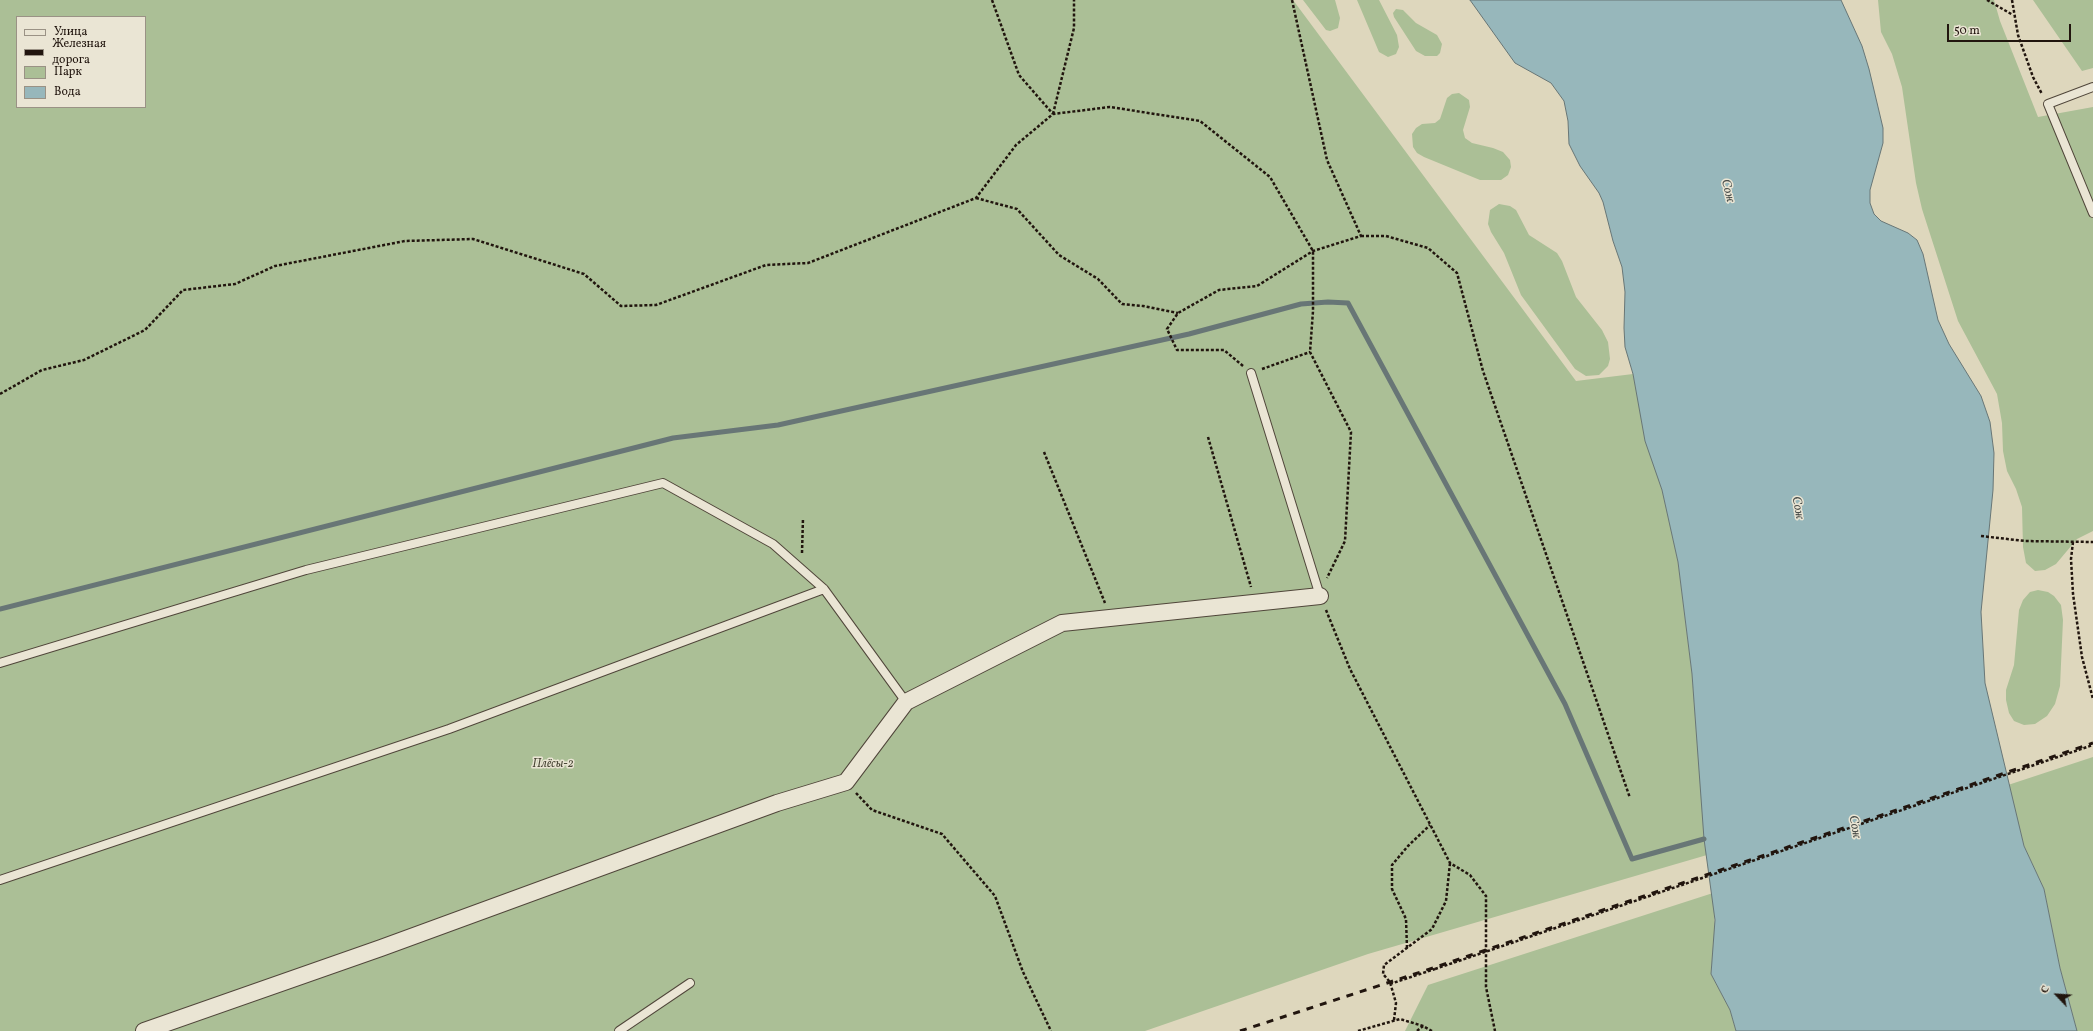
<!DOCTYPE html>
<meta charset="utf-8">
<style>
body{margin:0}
#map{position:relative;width:2093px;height:1031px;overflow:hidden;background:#ded7bd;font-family:Vollkorn,serif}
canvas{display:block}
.legend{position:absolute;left:16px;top:16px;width:130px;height:92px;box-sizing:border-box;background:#eae5d4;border:1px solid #9a9285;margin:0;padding:5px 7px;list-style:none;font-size:12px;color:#21150e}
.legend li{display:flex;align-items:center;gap:8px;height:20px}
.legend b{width:20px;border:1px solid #9a9285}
.north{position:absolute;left:2037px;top:975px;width:40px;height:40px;-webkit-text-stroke:3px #eae5d4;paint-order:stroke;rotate:295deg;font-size:11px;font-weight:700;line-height:16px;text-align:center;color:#21150e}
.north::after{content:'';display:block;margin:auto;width:14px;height:18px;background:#21150e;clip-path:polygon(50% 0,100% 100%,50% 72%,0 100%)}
.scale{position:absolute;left:1947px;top:24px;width:124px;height:18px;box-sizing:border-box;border:2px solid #21150e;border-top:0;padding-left:5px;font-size:12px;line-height:14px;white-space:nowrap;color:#21150e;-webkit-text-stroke:3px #eae5d4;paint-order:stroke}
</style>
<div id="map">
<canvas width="2093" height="1031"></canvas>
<ul class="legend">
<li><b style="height:5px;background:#eae5d4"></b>Улица</li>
<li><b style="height:5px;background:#21150e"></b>Железная дорога</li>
<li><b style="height:11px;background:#abbf96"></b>Парк</li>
<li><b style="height:11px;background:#97b7bb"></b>Вода</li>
</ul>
<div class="north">С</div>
<div class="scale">50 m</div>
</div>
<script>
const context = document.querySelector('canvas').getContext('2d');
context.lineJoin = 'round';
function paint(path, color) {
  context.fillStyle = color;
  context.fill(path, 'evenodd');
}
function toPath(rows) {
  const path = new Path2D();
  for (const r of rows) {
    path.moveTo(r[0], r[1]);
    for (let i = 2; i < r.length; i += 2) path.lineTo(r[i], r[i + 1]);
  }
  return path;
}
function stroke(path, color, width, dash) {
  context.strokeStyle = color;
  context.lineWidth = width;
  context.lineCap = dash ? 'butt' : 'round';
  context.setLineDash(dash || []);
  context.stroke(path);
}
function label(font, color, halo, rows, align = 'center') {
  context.font = font + ' Vollkorn,serif';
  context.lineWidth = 3;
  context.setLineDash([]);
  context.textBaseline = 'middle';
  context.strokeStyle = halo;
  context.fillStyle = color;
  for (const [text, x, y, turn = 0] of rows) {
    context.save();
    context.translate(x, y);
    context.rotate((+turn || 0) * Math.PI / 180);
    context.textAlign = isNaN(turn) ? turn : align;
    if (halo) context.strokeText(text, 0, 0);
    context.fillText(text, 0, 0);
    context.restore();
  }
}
const green = toPath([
 [0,0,1293,0,1576,381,1633,374,1640,406,1665,501,1678,562,1692,674,1707,855,1368,954,1145,1031,0,1031],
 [17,17,145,17,145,107,17,107],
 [1303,0,1335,0,1340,18,1338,28,1330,31,1326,30],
 [1357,0,1379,0,1397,35,1399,47,1396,54,1388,57,1379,52],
 [1878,0,1994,0,2000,21,2038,117,2093,107,2093,531,2077,539,2056,564,2045,570,2035,571,2026,563,2023,547,2022,507,2016,489,2007,471,2003,451,2002,423,1997,394,1958,321,1922,209,1916,183,1902,87,1892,54,1881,32],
 [2033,0,2093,0,2093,68,2082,71],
 [1396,9,1403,10,1416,23,1437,35,1442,44,1440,53,1437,56,1425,56,1416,51,1394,17,1393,13],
 [1459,93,1469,100,1470,107,1463,130,1465,138,1472,143,1493,148,1503,152,1510,160,1511,167,1508,175,1501,180,1480,180,1424,157,1417,153,1413,147,1412,134,1416,128,1422,124,1435,123,1440,119,1447,98,1452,94],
 [1499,204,1510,206,1516,210,1529,235,1557,253,1562,261,1576,297,1602,330,1608,342,1610,359,1608,366,1599,375,1586,376,1575,369,1521,295,1504,253,1491,232,1488,224,1490,210],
 [2038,590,2048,592,2054,596,2061,605,2063,620,2060,686,2055,704,2047,716,2035,724,2024,725,2014,721,2009,713,2006,700,2006,690,2014,665,2019,610,2023,600,2030,592],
 [2093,757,2093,1031,2077,1031,2060,968,2044,889,2024,846,2008,785],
 [1713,893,1715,930,1711,974,1730,1010,1736,1031,1405,1031,1428,985]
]);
const water = toPath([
 [1470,0,1841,0,1862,46,1869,69,1883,128,1883,143,1870,190,1870,203,1874,214,1881,221,1908,233,1917,240,1923,254,1938,320,1949,344,1981,396,1990,422,1994,453,1993,490,1981,612,1985,683,2024,846,2044,889,2060,968,2077,1031,1736,1031,1730,1010,1711,974,1715,920,1704,839,1692,674,1678,562,1662,490,1645,441,1633,374,1625,347,1624,328,1625,292,1622,267,1613,241,1603,202,1599,193,1580,166,1569,144,1568,121,1564,101,1551,83,1515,63,1470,0]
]);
const stream = toPath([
 [0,609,673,438,778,425,1189,334,1301,304,1328,302,1348,303,1565,704,1632,859,1704,839]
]);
const path = toPath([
 [992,0,1019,75,1053,114],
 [1987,0,2013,15],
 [2012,0,2018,35,2033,77,2042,94],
 [1053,114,1074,28,1074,0],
 [976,198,1017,209,1059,255,1098,279,1122,304,1143,306,1178,313],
 [1361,236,1386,236,1428,248,1457,273,1483,371,1630,798],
 [1243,366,1224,350,1177,350,1167,329,1178,313,1219,290,1257,286,1313,251,1361,236,1327,160,1292,0],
 [1262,369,1310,352],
 [0,394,42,370,84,360,145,330,183,290,235,284,275,266,405,241,473,239,584,274,621,306,656,305,766,265,808,263,976,198,1016,145,1053,114,1110,107,1200,121,1270,177,1313,251,1313,311,1310,352,1351,432,1345,541,1327,578],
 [1208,437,1251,587],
 [1044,452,1105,603],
 [1981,536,2025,541,2093,542],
 [2073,542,2071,559,2073,594,2082,657,2093,699],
 [802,553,803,518],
 [1326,610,1350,669,1450,863,1470,875,1486,896,1486,987,1495,1031],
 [856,793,872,810,942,834,995,896,1023,972,1051,1031],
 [1407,948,1406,919,1392,889,1392,865,1408,846,1430,825],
 [1390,984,1435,969],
 [1394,1020,1396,1003,1390,982,1383,974,1384,965,1432,929,1446,901,1450,863],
 [1358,1031,1400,1019,1423,1026,1432,1031],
 [1417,1031,1423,1026]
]);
const service = toPath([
 [2093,87,2048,104,2093,213],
 [1251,373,1320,596],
 [0,663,306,570,663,483,773,544,824,589,906,702],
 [0,880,449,729,824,589],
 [619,1031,690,983]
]);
const minor = toPath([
 [144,1031,381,948,777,803,846,782,906,702,1062,623,1320,596]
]);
const rail = toPath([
 [1240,1031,1433,968,2093,743]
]);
const pathBridge = toPath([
 [1435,969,2093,745]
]);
const parkNames = [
 ["Плёсы-2",553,765]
];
const waterNames = [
 ["Сож",1727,191,76],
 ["Сож",1797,508,80],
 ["Сож",1854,827,80]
];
paint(green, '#abbf96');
paint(water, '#97b7bb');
stroke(water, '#687676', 1);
stroke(stream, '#687676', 5);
stroke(service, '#50463a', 10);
stroke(minor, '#50463a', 18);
stroke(path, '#21150e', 2.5, [3, 2]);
stroke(service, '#eae5d4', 8);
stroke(minor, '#eae5d4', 16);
stroke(rail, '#21150e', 3, [7, 7]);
stroke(pathBridge, '#21150e', 2.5, [3, 2]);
label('italic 12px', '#4a4837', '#eae5d4', parkNames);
label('italic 13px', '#4a4e4b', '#eae5d4', waterNames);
</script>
